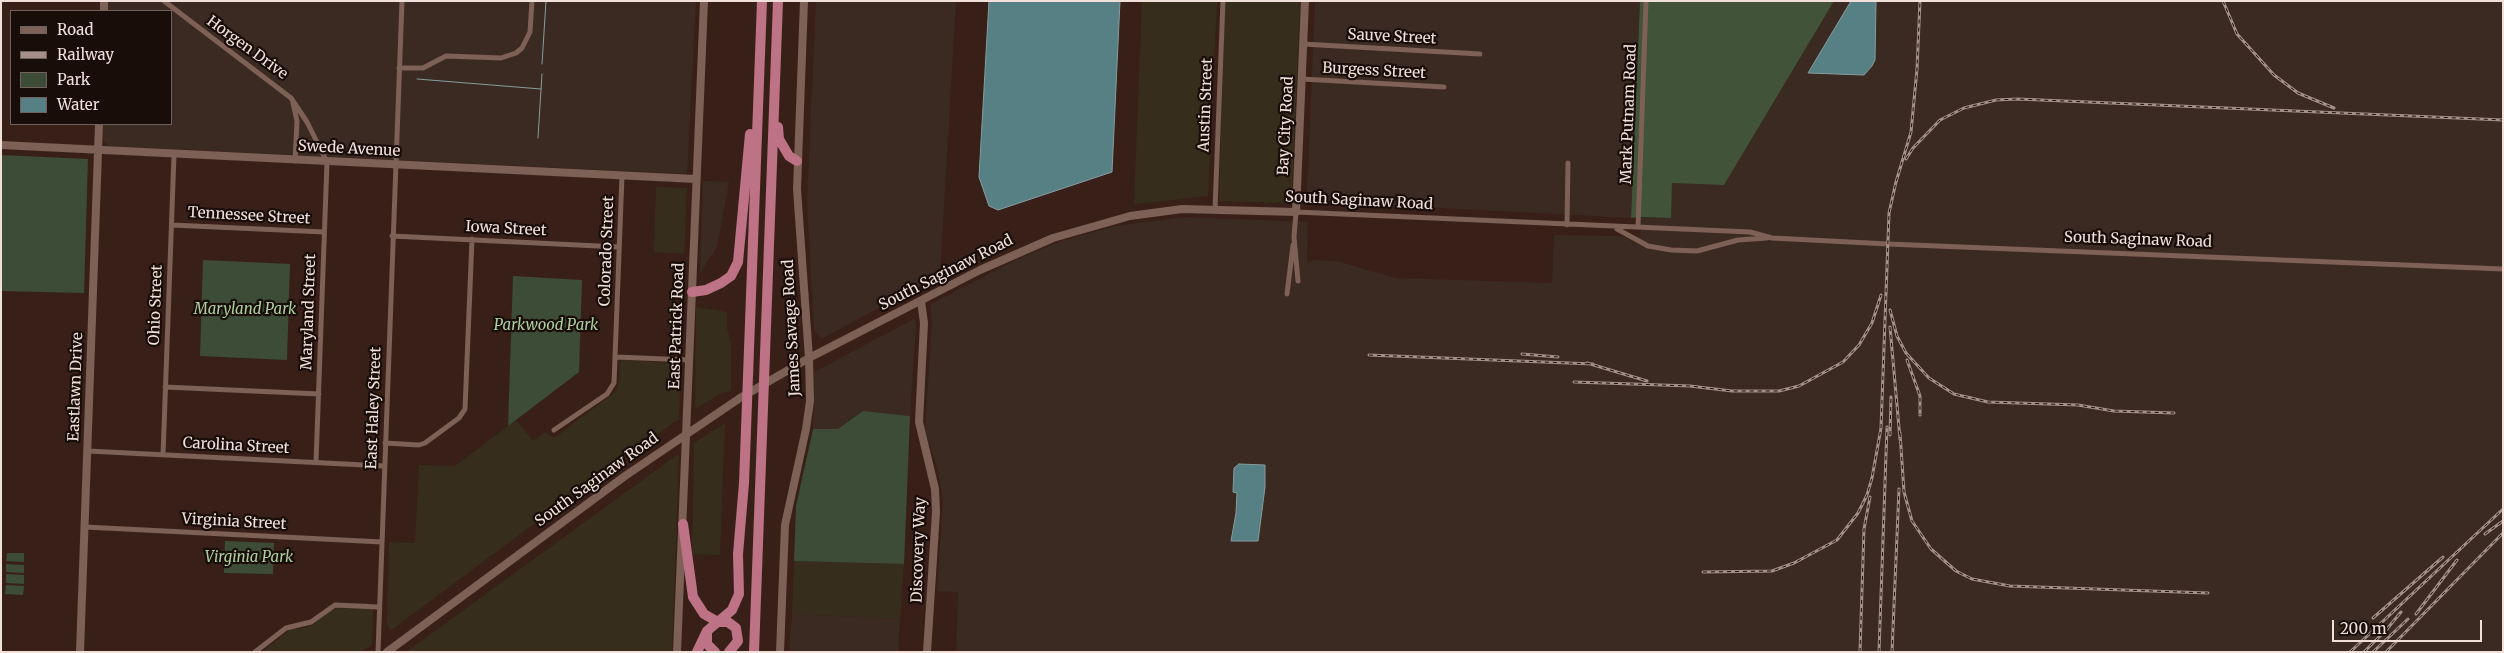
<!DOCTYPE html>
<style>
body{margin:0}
#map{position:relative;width:2504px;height:653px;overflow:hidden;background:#382018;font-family:Merriweather,serif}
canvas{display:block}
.frame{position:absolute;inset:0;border:2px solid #f1e0da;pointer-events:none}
.legend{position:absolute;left:10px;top:10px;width:162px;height:115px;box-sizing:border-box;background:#180d09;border:1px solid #6f615d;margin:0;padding:6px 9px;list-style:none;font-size:15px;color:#f1e0da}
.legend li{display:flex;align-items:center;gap:10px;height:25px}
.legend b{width:25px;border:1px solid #6f615d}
.scale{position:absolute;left:2332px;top:620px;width:150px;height:22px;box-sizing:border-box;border:2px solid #f1e0da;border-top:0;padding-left:6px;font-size:15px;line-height:18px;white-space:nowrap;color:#f1e0da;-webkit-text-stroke:4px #180d09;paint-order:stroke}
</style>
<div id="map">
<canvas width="2504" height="653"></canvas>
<div class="frame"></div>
<ul class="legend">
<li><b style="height:6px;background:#7d6056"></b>Road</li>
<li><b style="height:6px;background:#a49089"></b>Railway</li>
<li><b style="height:14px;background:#3d4c36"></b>Park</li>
<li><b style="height:14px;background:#578084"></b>Water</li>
</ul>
<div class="scale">200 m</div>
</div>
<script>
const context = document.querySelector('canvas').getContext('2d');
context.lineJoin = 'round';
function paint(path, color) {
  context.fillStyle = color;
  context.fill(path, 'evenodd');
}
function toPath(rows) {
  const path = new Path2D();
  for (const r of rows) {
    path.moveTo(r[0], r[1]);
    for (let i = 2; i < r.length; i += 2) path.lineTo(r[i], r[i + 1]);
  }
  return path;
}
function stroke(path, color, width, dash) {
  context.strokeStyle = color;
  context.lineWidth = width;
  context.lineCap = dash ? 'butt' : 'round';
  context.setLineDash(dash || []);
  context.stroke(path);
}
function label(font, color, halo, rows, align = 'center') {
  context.font = font + ' Merriweather,serif';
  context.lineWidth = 4.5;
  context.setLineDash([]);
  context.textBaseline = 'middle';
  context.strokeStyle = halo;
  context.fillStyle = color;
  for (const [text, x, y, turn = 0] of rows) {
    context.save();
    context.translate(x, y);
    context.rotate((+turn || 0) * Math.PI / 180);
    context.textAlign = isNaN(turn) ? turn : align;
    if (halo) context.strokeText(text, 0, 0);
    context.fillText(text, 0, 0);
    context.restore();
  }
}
const commercial = toPath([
 [1142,1,1217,1,1208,196,1134,204],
 [1225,1,1300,1,1292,199,1289,203,1219,201],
 [656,187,687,188,684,254,654,252],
 [696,307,727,312,727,328,731,343,731,391,722,393,695,409],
 [623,360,681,364,679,419,621,459,390,631,387,621,389,542,415,543,419,465,455,466,516,420,533,441,545,432,552,437,557,436,615,392,619,382,620,363],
 [725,423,720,555,692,554,694,443],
 [677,455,679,457,672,652,406,652],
 [794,561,904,564,900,619,792,614],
 [339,608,373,609,372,644,361,652,262,652,291,629,308,627,330,611]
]);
const industrial = toPath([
 [108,1,696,1,687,174,108,146,103,140,103,124,171,124,171,11,108,11],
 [816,1,956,1,940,275,821,339,814,329,807,201],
 [1315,1,1640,1,1631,218,1312,201,1307,195],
 [1834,1,2503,1,2503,652,956,652,958,592,937,591,943,500,937,467,925,430,932,321,931,304,1018,259,1059,242,1115,226,1185,217,1308,222,1307,264,1312,260,1336,261,1396,278,1552,283,1554,235,1621,236,1640,245,1641,217,1670,218,1672,183,1724,185],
 [703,181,729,182,717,247,700,273],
 [914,319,916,325,910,416,863,411,838,429,813,429,814,372],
 [792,614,900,619,898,652,789,652]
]);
const green = toPath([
 [1,155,88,159,84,293,1,291],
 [203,260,290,264,287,360,200,356],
 [513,276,582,280,579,372,508,426],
 [863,411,910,416,904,564,794,561,796,506,813,429,838,429],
 [225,541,274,543,273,574,224,573],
 [7,553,24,553,24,562,6,561],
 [6,564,24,565,24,573,6,572],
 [6,574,24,575,24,584,6,583],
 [6,585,24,586,23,595,5,594]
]);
const forest = toPath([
 [1640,1,1834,1,1724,185,1672,183,1671,218,1641,217,1631,218]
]);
const water = toPath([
 [989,1,1120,1,1112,172,998,210,989,206,979,177,989,1],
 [1851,1,1876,1,1875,60,1872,66,1864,75,1808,73,1851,1],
 [1239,464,1265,465,1265,487,1258,541,1231,541,1236,513,1237,493,1233,492,1234,468,1239,464]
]);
const stream = toPath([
 [542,64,546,1],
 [417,79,541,89],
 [538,138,542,74]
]);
const street = toPath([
 [164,1,291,98,307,122,327,162,316,462],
 [1303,44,1480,54],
 [399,68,423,68,446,56,501,58,516,53,522,48,530,32,532,1],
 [1302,79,1444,87],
 [293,103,297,121,295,161],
 [1215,209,1223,1],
 [172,225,324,232],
 [1567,225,1568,163],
 [1638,227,1646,1],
 [1617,229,1648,246,1671,250,1697,251,1738,240,1767,238],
 [392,236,619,247],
 [1298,281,1294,237,1296,212,1750,232,1772,238,1888,244,2503,269],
 [1287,294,1293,245],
 [616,357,689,360],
 [165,387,319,394],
 [554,430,607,394,614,383,622,176],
 [385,443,419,445,425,443,459,418,465,409,472,239],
 [88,451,384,466],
 [163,455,174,155],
 [85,527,382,542],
 [255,652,286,628,311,622,335,605,379,607],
 [378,652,402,1]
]);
const secondary = toPath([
 [104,11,104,1],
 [1,145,696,179],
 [921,301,924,323,919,422,935,489,936,512,927,652],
 [80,652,99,124],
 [387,652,625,476,740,398,809,358,980,270,1053,238,1130,216,1182,209,1296,212,1305,1],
 [677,652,704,1],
 [780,652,785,525,806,429,810,401,809,358,797,189,804,1]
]);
const highway = toPath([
 [778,127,779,139,789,156,797,161],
 [692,292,706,290,721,283,731,276,738,262,750,134],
 [683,524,693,597,704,614,718,622,728,622,736,628,738,641,729,652],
 [707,631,707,644,715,652],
 [697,652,707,631,732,610,739,594,738,554,744,483,762,1],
 [754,652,778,1]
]);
const rail = toPath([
 [2223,1,2237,34,2274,75,2298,93,2334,108],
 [1906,159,1913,148,1940,120,1964,108,1996,100,2018,99,2503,120],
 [1890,310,1897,336,1906,353,1929,378,1954,394,1988,402,2078,405,2114,411,2174,413],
 [1890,327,1900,439],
 [1522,354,1558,357],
 [1369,355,1593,364],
 [1907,360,1920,396,1920,415],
 [1587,363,1647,381],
 [1574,382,1690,386,1732,391,1779,391,1799,386,1843,362,1859,345,1872,323,1881,295],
 [1900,433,1904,492,1912,521,1931,549,1956,571,1972,579,2010,586,2208,593],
 [1890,435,1891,397],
 [2485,534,2503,521],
 [1703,572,1772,571,1794,563,1837,540,1858,513,1867,495,1872,478,1881,428,1889,213,1896,182,1911,132,1917,69,1920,1],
 [2416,614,2457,560],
 [2373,618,2443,557],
 [1860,652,1864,529,1870,497],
 [1879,652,1887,427],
 [1892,652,1899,489],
 [2350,652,2503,509],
 [2364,652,2387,629,2401,612],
 [2373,652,2408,619],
 [2386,652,2503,533]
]);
const streetNames = [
 ["Sauve Street",1392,37,3],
 ["Horgen Drive",247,48,36],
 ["Burgess Street",1374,71,3],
 ["Austin Street",1206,105,-88],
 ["Mark Putnam Road",1629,114,-88],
 ["Bay City Road",1286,126,-87],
 ["Swede Avenue",349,149,3],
 ["South Saginaw Road",1359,201,3],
 ["Tennessee Street",249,216,3],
 ["Iowa Street",506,229,3],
 ["South Saginaw Road",2138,240,2],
 ["Colorado Street",607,251,-88],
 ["South Saginaw Road",946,273,-27],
 ["Ohio Street",156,305,-88],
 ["Maryland Street",309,312,-88],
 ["East Patrick Road",677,326,-88],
 ["James Savage Road",792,328,-93],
 ["Eastlawn Drive",76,387,-88],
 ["East Haley Street",374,408,-88],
 ["Carolina Street",236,446,3],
 ["South Saginaw Road",597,480,-36],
 ["Virginia Street",234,522,3],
 ["Discovery Way",919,550,-88]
];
const parkNames = [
 ["Maryland Park",245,310],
 ["Parkwood Park",546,326],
 ["Virginia Park",249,558]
];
paint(commercial, '#362d1d');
paint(industrial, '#3b2a21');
paint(green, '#3d4c36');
paint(forest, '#415339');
paint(water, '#578084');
stroke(water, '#859d9e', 1);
stroke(stream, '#859d9e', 1);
stroke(street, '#7d6056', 5);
stroke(secondary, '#7d6056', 8);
stroke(highway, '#bd7285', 10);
stroke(rail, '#a49089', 3);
stroke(rail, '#180d09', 1, [4]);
label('15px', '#f1e0da', '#180d09', streetNames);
label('italic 15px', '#aed09f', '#180d09', parkNames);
</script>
